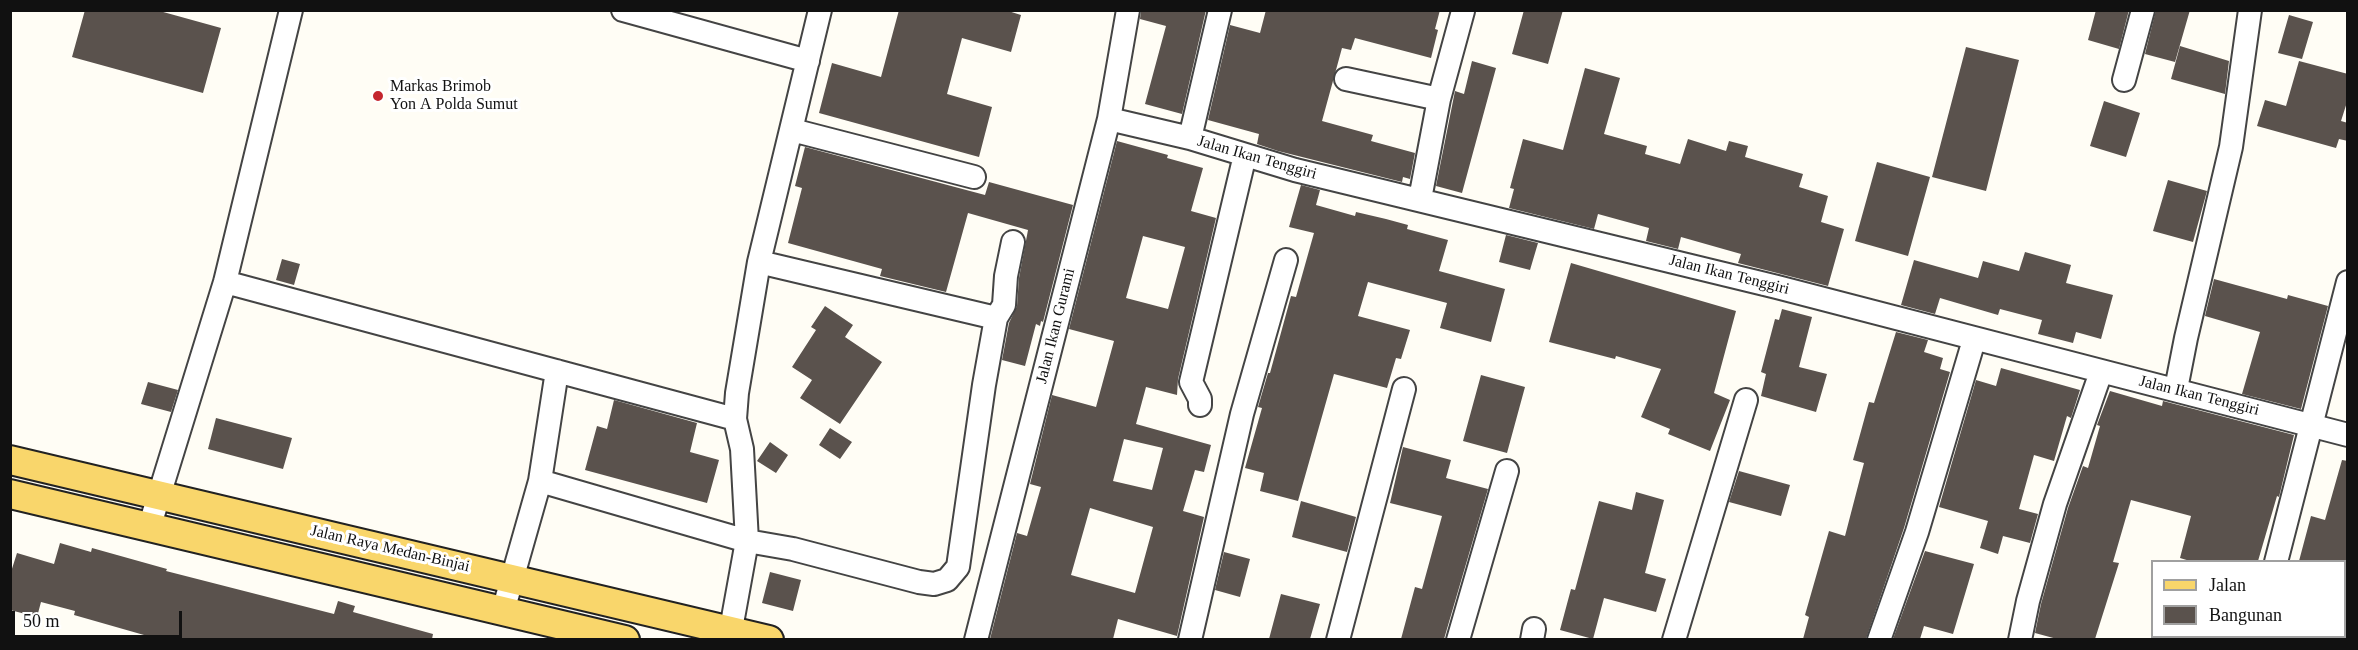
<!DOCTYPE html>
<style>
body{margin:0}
#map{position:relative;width:2358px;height:650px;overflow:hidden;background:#fffdf5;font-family:"Times New Roman",serif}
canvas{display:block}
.frame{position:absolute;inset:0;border:12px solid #111;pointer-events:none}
.legend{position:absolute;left:2151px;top:560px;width:195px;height:78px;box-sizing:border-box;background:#fff;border:2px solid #a0a0a0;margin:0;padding:8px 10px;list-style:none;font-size:18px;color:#111}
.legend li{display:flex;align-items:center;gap:12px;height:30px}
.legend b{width:30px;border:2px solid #a0a0a0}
.scale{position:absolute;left:12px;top:611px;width:170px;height:27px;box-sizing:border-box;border:3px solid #111;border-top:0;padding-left:8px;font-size:18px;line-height:21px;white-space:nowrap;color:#111;-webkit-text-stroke:4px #fff;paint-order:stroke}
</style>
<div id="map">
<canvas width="2358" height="650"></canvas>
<div class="frame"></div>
<ul class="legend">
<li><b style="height:8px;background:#f9d66b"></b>Jalan</li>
<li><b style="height:16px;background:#5a524d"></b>Bangunan</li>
</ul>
<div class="scale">50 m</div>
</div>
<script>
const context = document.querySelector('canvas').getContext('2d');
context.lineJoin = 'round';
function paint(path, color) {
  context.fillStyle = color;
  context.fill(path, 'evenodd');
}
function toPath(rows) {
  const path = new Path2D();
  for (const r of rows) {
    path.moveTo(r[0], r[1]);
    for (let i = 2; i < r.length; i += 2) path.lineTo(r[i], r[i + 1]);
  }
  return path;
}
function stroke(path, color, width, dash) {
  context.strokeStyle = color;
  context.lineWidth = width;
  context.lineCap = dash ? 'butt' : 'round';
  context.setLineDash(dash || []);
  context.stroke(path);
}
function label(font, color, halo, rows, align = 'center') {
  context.font = font + ' "Times New Roman",serif';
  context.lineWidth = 6;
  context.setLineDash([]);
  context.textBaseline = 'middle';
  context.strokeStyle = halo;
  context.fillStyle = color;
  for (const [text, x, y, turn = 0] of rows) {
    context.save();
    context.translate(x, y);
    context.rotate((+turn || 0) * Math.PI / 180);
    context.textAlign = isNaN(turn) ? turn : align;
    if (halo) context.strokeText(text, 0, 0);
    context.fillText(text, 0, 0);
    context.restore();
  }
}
const building = toPath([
 [85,10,156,10,221,28,203,93,72,57],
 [899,10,1005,10,1021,15,1011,52,962,38,947,94,992,107,979,157,819,113,832,63,881,77],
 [1141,10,1206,10,1182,114,1145,104,1166,26,1140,19],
 [1266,10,1440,10,1435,29,1438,30,1431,58,1355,38,1351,50,1342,48,1322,121,1373,135,1371,141,1415,153,1410,179,1403,177,1402,182,1278,151,1257,144,1259,134,1208,120,1230,25,1260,33],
 [1524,10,1563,10,1548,64,1512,54],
 [2096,10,2129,10,2119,49,2088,40],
 [2156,10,2190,10,2175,62,2145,54],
 [2289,15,2313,22,2302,59,2278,53],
 [2180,46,2229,61,2225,94,2171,79],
 [1966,47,2019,60,1986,191,1932,177],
 [1472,61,1496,68,1462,193,1436,186,1455,91,1464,94],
 [2299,61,2348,74,2348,99,2341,121,2348,123,2348,141,2339,139,2336,148,2257,126,2265,100,2286,106],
 [1585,68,1620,78,1604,134,1647,146,1645,154,1680,164,1688,139,1726,151,1729,141,1748,146,1745,157,1803,174,1799,187,1828,196,1821,222,1844,229,1828,286,1738,263,1741,254,1681,237,1678,249,1646,241,1649,228,1598,214,1594,229,1509,208,1514,189,1510,188,1523,139,1563,150],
 [2104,101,2140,113,2126,157,2090,146],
 [1117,141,1168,155,1167,158,1203,168,1191,211,1216,218,1178,379,1177,395,1146,387,1136,424,1211,445,1204,472,1195,470,1183,511,1204,517,1177,636,1118,619,1113,639,990,639,1017,533,1027,536,1041,487,1030,484,1052,395,1096,407,1114,341,1069,329],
 [1143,236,1185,247,1168,309,1126,298],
 [1124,439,1163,448,1152,490,1113,481],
 [1090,508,1153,527,1135,593,1071,575],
 [805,147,985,195,989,182,1073,205,1043,322,1041,321,1040,326,1036,324,1025,366,1002,360,1009,323,1017,306,1019,278,1028,230,968,213,946,292,880,276,882,269,788,243,802,188,795,186],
 [1877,162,1930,177,1908,256,1855,241],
 [2168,180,2207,191,2193,242,2153,231],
 [1301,185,1320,190,1316,205,1355,216,1356,212,1386,219,1408,225,1407,229,1448,240,1439,271,1505,289,1491,342,1440,328,1447,303,1368,282,1358,316,1410,330,1401,359,1396,358,1387,388,1334,374,1298,501,1260,491,1264,473,1245,468,1262,408,1258,407,1268,373,1270,373,1291,296,1296,297,1314,233,1289,227],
 [1506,235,1538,243,1530,270,1499,262],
 [2025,252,2071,265,2066,283,2113,295,2101,339,2076,332,2073,343,2038,334,2042,320,2000,309,1998,315,1940,298,1935,314,1901,305,1914,260,1978,278,1983,261,2019,271],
 [282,259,300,264,294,285,276,280],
 [1571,263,1736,311,1714,393,1730,400,1710,451,1668,434,1670,429,1641,417,1661,369,1616,356,1615,359,1549,342],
 [2214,279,2287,299,2288,295,2328,306,2301,409,2242,394,2260,332,2205,316],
 [825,306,853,325,845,337,882,362,840,424,800,398,812,380,792,367,816,330,811,327],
 [1782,309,1812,317,1799,367,1827,374,1816,412,1761,396,1766,374,1761,372,1775,319,1779,320],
 [1896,332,1928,340,1924,352,1943,358,1940,369,1950,372,1904,528,1866,639,1803,639,1809,617,1805,615,1829,531,1845,536,1864,463,1853,460,1869,402,1874,403],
 [2001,368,2080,390,2071,418,2067,416,2054,461,2034,455,2019,509,2038,514,2030,543,2003,536,1998,554,1980,548,1988,521,1939,507,1976,380,1996,386],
 [1481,375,1525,387,1507,453,1463,441],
 [148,382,178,390,171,412,141,404],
 [2110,391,2162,406,2163,401,2294,435,2279,497,2277,496,2258,561,2190,561,2180,558,2191,516,2131,500,2113,562,2119,563,2095,639,2057,639,2035,633,2041,604,2068,508,2083,466,2088,468,2100,426,2097,425],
 [614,400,697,423,690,452,719,460,707,503,585,470,597,426,607,429],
 [216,418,292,438,283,469,208,449],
 [830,428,852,442,840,459,819,445],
 [770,442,788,455,776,473,757,461],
 [1403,447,1451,460,1446,478,1488,489,1444,639,1401,639,1415,587,1422,589,1442,516,1390,503],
 [2342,460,2348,461,2348,561,2299,561,2311,516,2325,520],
 [1739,471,1790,485,1781,516,1729,502],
 [1636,492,1664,500,1645,573,1666,579,1656,612,1604,598,1593,639,1560,630,1571,589,1575,590,1599,501,1632,510],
 [1301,501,1356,517,1347,552,1292,537],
 [60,543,91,552,92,548,167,569,166,571,334,614,338,601,355,606,353,612,433,634,432,639,142,639,144,635,74,615,75,611,41,602,37,617,10,610,10,575,17,553,54,564],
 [1925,551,1974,564,1953,634,1924,626,1920,639,1893,639],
 [1224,552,1250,559,1240,597,1215,590],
 [770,572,801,580,793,611,762,603],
 [1281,594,1320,604,1310,639,1269,639]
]);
const minor = toPath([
 [623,10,808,61],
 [1346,79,1439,99],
 [2124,80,2143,10],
 [1109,119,1190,138,1295,170,1777,287,2348,435],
 [792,130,974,177],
 [1190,138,1220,10],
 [1420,199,1439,99,1463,11],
 [759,262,996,318],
 [225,282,735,419],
 [2176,389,2186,338,2231,147,2250,10],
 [1200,405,1200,399,1191,382,1245,155],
 [540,481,747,541,793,549,919,582,934,584,947,580,958,567,984,385,996,318,1004,305,1006,276,1013,242],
 [149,528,225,282,291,10],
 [2276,562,2348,282],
 [503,611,540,481,557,371],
 [729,640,747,541,742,449,735,419,737,393,759,262,820,10],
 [976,640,1109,119,1128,10],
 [1190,640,1242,414,1286,260],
 [1338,640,1404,389],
 [1458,640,1507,471],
 [1532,640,1534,629],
 [1674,640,1746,400],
 [1879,640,1917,532,1974,340],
 [2020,640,2028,601,2055,504,2101,372],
 [2256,640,2257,636]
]);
const major = toPath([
 [10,460,769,640],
 [10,494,625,640]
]);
const markers = [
 [378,96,6,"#c4262e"]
];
const poiNames = [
 ["Markas Brimob",390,87],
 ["Yon A Polda Sumut",390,105]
];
const streetNames = [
 ["Jalan Ikan Tenggiri",1257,158,16],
 ["Jalan Ikan Tenggiri",1729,275,14],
 ["Jalan Ikan Gurami",1056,326,-76],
 ["Jalan Ikan Tenggiri",2199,396,14],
 ["Jalan Raya Medan-Binjai",390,549,13]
];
paint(building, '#5a524d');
stroke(minor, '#444', 26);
stroke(major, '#222', 32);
stroke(minor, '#fff', 22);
stroke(major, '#f9d66b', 28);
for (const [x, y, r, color] of markers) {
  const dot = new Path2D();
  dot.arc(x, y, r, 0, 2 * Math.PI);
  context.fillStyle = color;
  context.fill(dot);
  stroke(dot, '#fff', 2);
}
label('16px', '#111', '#fff', poiNames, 'left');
label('16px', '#111', '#fff', streetNames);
</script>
